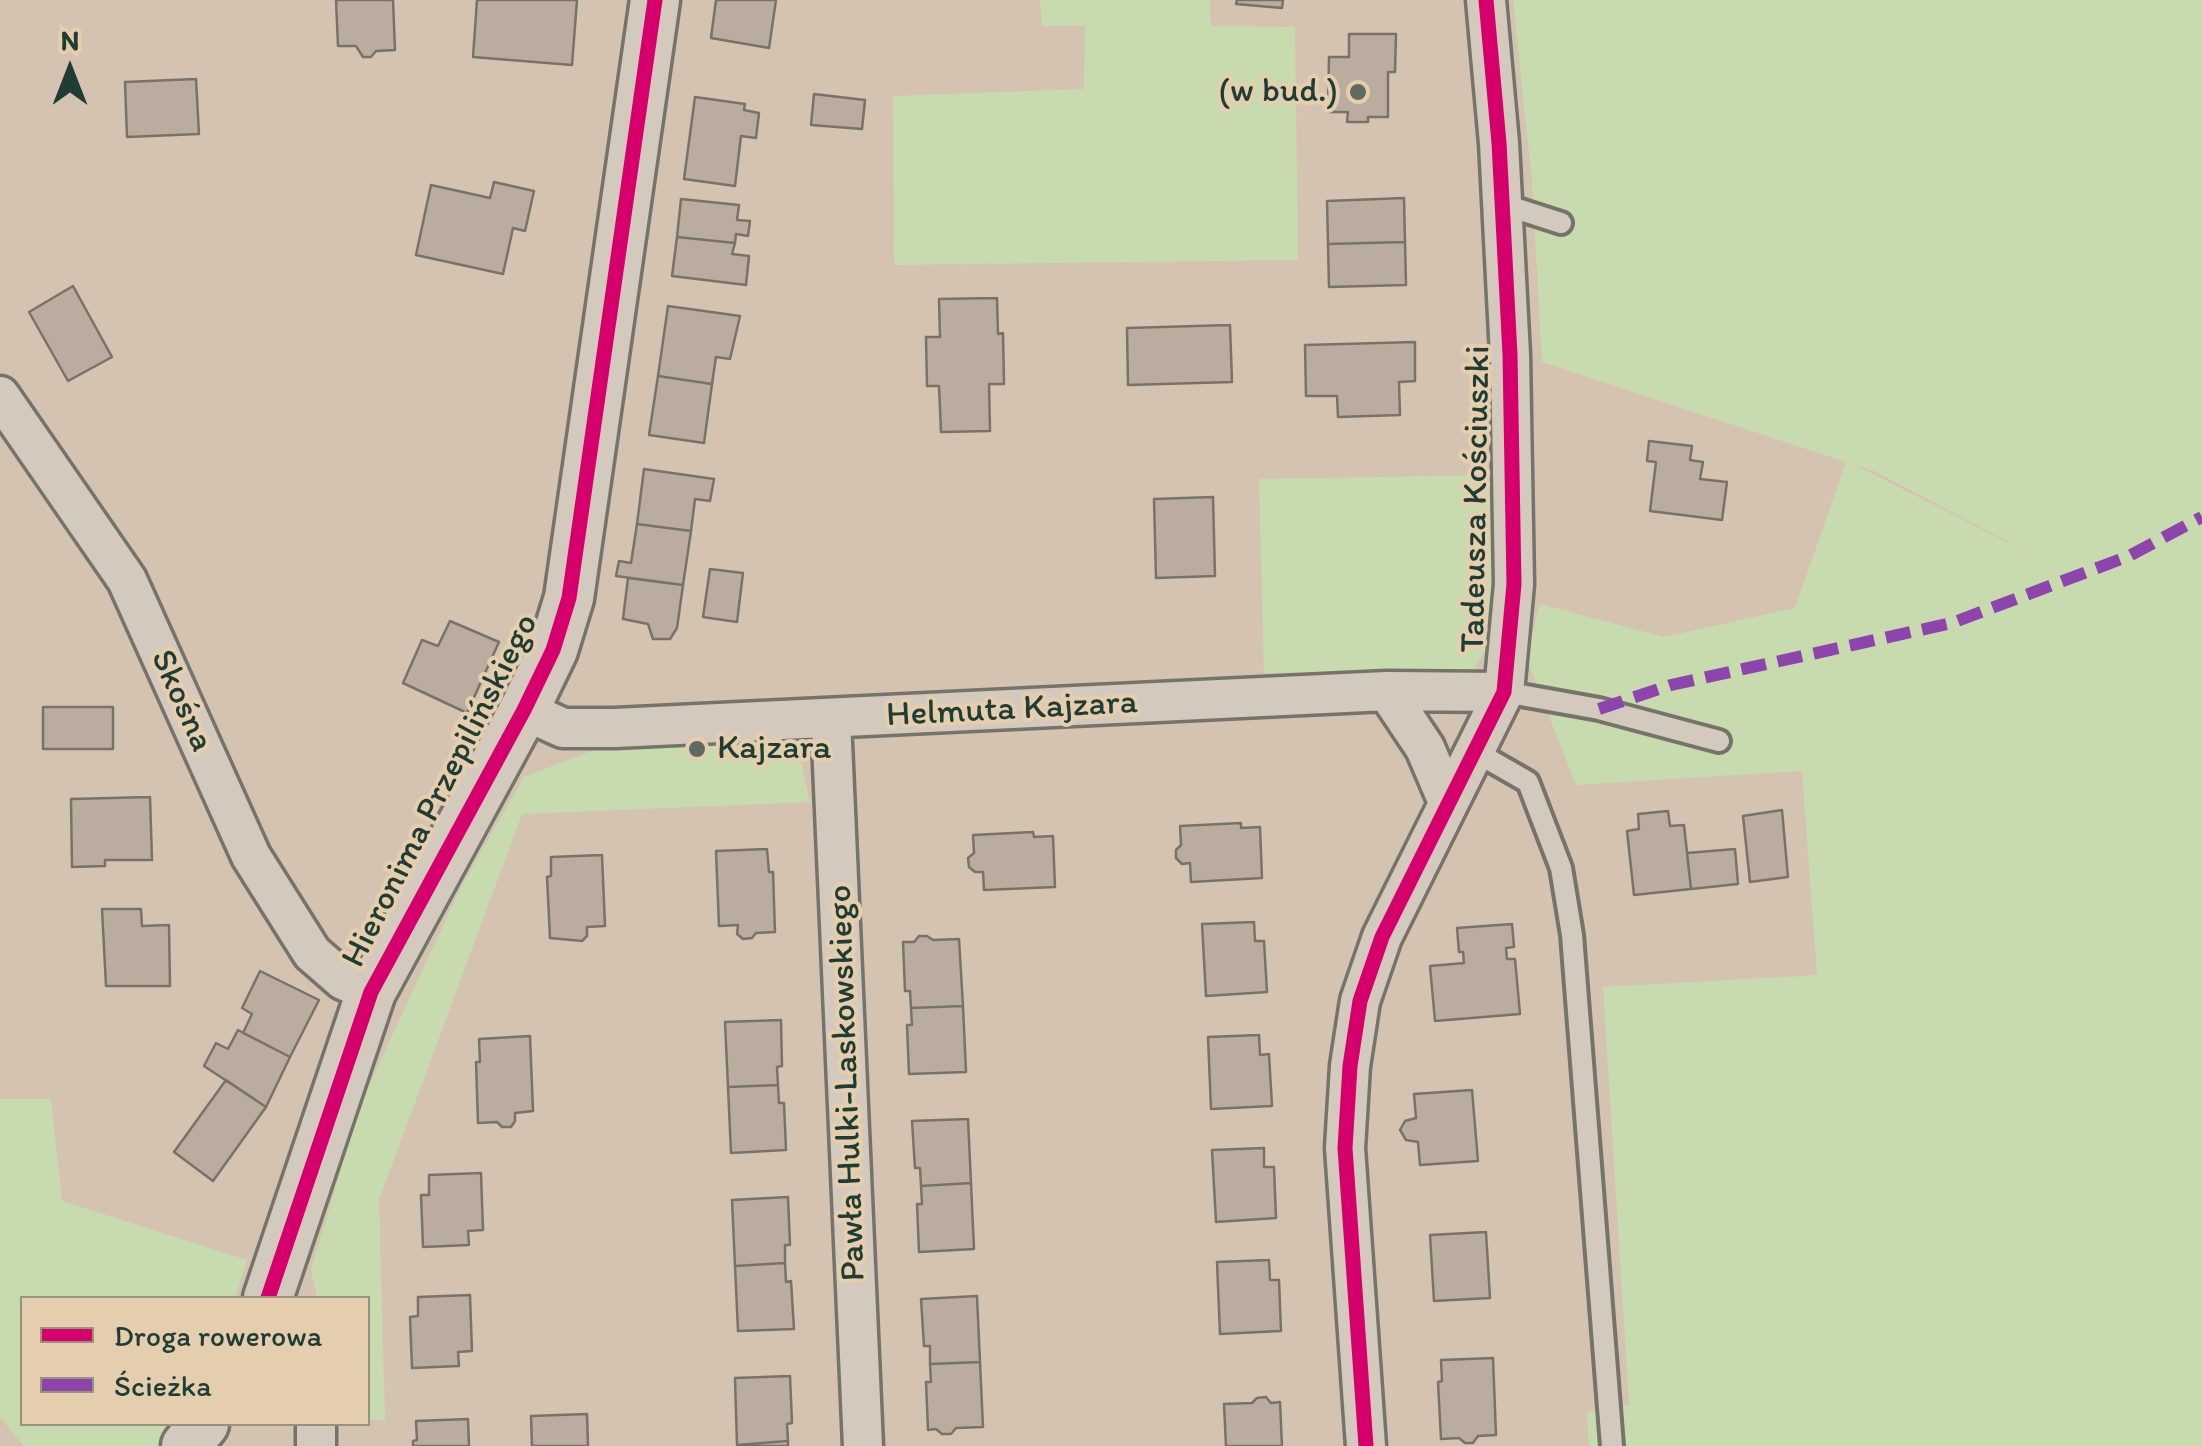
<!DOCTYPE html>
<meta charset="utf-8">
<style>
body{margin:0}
#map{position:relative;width:2202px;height:1446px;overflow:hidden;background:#d4c3b1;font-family:Itim,sans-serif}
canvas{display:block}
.legend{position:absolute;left:20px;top:1296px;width:350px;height:130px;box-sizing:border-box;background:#e5cead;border:2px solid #96947d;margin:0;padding:12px 18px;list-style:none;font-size:30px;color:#1f3d34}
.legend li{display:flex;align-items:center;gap:20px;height:50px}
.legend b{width:50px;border:2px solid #96947d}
.north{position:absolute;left:20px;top:20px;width:100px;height:100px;-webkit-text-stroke:8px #e5cead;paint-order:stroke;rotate:0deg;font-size:28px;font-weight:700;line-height:40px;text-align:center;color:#1f3d34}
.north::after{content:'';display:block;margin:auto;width:35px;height:45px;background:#1f3d34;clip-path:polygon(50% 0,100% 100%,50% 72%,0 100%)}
</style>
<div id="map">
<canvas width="2202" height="1446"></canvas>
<ul class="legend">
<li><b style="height:12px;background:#d6006c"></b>Droga rowerowa</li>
<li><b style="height:12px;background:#8e44ad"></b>Ścieżka</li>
</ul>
<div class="north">N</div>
</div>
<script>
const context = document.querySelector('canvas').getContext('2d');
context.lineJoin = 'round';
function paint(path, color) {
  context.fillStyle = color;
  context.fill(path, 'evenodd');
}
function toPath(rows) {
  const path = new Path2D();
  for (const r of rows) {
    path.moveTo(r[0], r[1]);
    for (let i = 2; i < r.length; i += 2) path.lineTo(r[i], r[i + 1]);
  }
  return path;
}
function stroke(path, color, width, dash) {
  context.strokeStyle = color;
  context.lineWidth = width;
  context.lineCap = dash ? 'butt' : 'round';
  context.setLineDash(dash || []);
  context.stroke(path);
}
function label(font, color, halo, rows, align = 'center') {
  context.font = font + ' Itim,sans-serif';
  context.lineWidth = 8;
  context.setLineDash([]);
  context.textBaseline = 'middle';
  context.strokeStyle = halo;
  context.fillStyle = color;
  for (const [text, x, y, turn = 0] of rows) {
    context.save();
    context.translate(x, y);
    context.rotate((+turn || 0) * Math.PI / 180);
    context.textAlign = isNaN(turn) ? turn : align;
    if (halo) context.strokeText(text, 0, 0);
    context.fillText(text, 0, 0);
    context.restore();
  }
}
const green = toPath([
 [1040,0,1210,0,1211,26,1295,27,1298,260,894,265,893,96,1084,89,1085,26,1042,26],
 [1513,0,2202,0,2202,1446,1589,1446,1587,1412,1629,1405,1603,987,1817,975,1802,771,1576,785,1526,658,1540,604,1664,637,1795,608,1846,462,1542,362,1532,182],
 [1855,465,1874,471,2030,553,2029,553],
 [1500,475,1496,631,1474,669,1264,673,1259,479],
 [778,742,800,757,810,802,522,814,379,1200,385,1420,368,1420,368,1298,317,1298,311,1270,360,1105,461,887,524,777,607,745],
 [0,1099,51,1099,62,1201,247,1260,235,1298,22,1298,22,1424,182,1424,166,1446,24,1446,0,1417]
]);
const building = toPath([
 [336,0,393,0,395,50,376,51,371,57,363,57,356,46,338,46,336,0],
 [477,0,577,0,572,65,473,57,477,0],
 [716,0,776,0,769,48,711,38,716,0],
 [1237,0,1283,0,1282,8,1236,4,1237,0],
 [1349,34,1396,34,1395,72,1388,72,1388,117,1368,117,1368,122,1347,122,1348,112,1328,112,1329,57,1349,57,1349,34],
 [196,79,199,134,127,137,125,82,196,79],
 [814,94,865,100,862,129,811,125,814,94],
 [695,97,745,104,744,110,759,113,756,138,741,136,735,186,684,179,695,97],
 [494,182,534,191,525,231,513,228,503,274,416,255,431,185,490,198,494,182],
 [1404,198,1405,242,1328,244,1327,201,1404,198],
 [681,199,739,205,737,220,750,221,748,236,736,234,735,243,677,237,681,199],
 [677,237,735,243,732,254,749,256,746,285,672,276,677,237],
 [1405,242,1406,285,1329,287,1328,244,1405,242],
 [73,286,112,357,68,381,29,312,73,286],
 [997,298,998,334,1003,333,1004,384,989,384,990,431,941,432,939,386,927,386,926,337,940,337,939,299,997,298],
 [668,306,740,316,730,359,716,357,712,384,658,376,668,306],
 [1230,325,1232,382,1128,385,1127,328,1230,325],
 [1415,342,1415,381,1399,382,1400,415,1338,417,1337,396,1306,396,1305,345,1415,342],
 [658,376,712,384,704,443,649,435,658,376],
 [1649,441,1692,446,1690,460,1703,462,1700,479,1727,482,1722,520,1650,511,1656,462,1647,461,1649,441],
 [644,469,714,479,710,501,695,499,691,531,637,524,644,469],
 [1213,497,1215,576,1156,578,1154,499,1213,497],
 [637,524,691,531,683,585,616,576,619,561,631,563,637,524],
 [710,569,743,573,737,622,703,617,710,569],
 [628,578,683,585,677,628,670,639,653,639,648,624,623,619,628,578],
 [450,621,499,642,467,713,403,683,422,640,438,646,450,621],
 [43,707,113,707,113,749,43,749,43,707],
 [150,797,152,860,105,860,105,866,72,867,71,799,150,797],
 [1782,810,1788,877,1750,882,1743,816,1782,810],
 [1668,811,1670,826,1684,825,1691,889,1634,895,1627,831,1639,829,1638,814,1668,811],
 [1241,823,1241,828,1260,827,1262,878,1191,882,1190,863,1182,864,1176,858,1176,850,1181,845,1180,826,1241,823],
 [1033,832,1034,837,1053,836,1055,887,984,890,983,872,975,872,969,867,968,858,974,853,973,835,1033,832],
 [767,849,769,872,773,872,775,932,756,933,752,938,743,939,737,934,738,925,719,926,716,851,767,849],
 [1735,849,1738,884,1691,889,1687,853,1735,849],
 [602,855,605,926,587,927,587,936,582,941,550,938,547,877,551,876,551,857,602,855],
 [102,909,141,909,142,926,169,925,170,986,106,986,102,909],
 [1254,922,1255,941,1264,941,1267,992,1206,996,1202,924,1254,922],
 [1512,924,1514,947,1506,948,1507,959,1515,959,1520,1014,1435,1021,1430,966,1464,963,1463,952,1459,952,1457,928,1512,924],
 [919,936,927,936,933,940,959,939,963,1006,911,1008,910,991,905,991,903,942,914,942,919,936],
 [260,971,319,1000,290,1057,243,1033,252,1014,242,1008,260,971],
 [963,1006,966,1072,909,1074,907,1025,912,1025,911,1008,963,1006],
 [781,1020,782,1066,777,1067,778,1085,728,1087,725,1022,781,1020],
 [238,1030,290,1057,266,1107,204,1066,216,1043,228,1049,238,1030],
 [1259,1035,1260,1055,1269,1054,1272,1106,1211,1109,1208,1037,1259,1035],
 [530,1036,533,1111,515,1113,515,1121,511,1127,502,1127,497,1122,478,1123,476,1062,480,1062,479,1039,530,1036],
 [226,1080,266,1107,213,1181,174,1152,226,1080],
 [778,1085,779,1103,784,1103,786,1150,731,1153,728,1087,778,1085],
 [1472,1090,1478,1161,1420,1165,1418,1142,1406,1140,1400,1130,1405,1121,1416,1118,1414,1094,1472,1090],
 [968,1119,971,1183,921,1186,920,1168,915,1168,912,1121,968,1119],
 [1264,1148,1264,1167,1274,1167,1276,1218,1216,1222,1212,1150,1264,1148],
 [481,1173,483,1230,468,1231,469,1245,423,1247,421,1195,429,1195,429,1175,481,1173],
 [971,1183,974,1249,919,1252,917,1204,922,1204,921,1186,971,1183],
 [788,1197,790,1245,785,1245,785,1263,735,1266,732,1200,788,1197],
 [1486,1232,1490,1298,1434,1301,1430,1235,1486,1232],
 [1269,1260,1270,1280,1279,1280,1281,1331,1220,1334,1217,1262,1269,1260],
 [785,1263,786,1282,791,1281,794,1329,738,1331,735,1266,785,1263],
 [470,1295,472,1351,458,1352,459,1366,412,1368,410,1317,418,1316,418,1297,470,1295],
 [977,1296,980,1362,930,1364,930,1346,924,1346,921,1299,977,1296],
 [1493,1358,1496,1435,1478,1436,1473,1443,1465,1443,1459,1438,1441,1439,1438,1382,1442,1381,1441,1360,1493,1358],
 [980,1362,983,1427,956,1428,951,1434,942,1434,936,1429,928,1430,926,1382,931,1382,930,1364,980,1362],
 [790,1376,792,1423,787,1424,788,1441,737,1445,735,1378,790,1376],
 [1266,1397,1271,1403,1280,1402,1282,1446,1226,1446,1224,1404,1252,1403,1257,1398,1266,1397],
 [587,1414,588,1446,532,1446,531,1416,587,1414],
 [468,1419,469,1446,413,1446,413,1441,417,1440,416,1421,468,1419],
 [788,1441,788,1446,738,1446,737,1445,788,1441]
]);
const service = toPath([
 [1502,204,1561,223],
 [1504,692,1599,709,1719,741],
 [1474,751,1528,782,1561,868,1572,935,1612,1446]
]);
const minor = toPath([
 [0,396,127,580,251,856,312,953,343,980,371,992],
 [1387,691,1425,748,1448,802],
 [524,710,563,728,615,728,1387,691,1504,692],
 [831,720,863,1446],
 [316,1424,316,1446],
 [1366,1446,1345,1148,1350,1066,1360,1001,1382,937,1504,692,1514,584,1510,355,1499,143,1486,0]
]);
const tertiary = toPath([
 [268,1298,371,992,524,710,553,650,569,598,655,0],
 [186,1446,204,1424]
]);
const quiet = toPath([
 [1599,709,1671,685,1952,623,2129,556,2202,517]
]);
const cycleway = toPath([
 [268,1298,371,992,524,710,553,650,569,598,655,0],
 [1366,1446,1345,1148,1350,1066,1360,1001,1382,937,1504,692,1514,584,1510,355,1499,143,1486,0]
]);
const markers = [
 [1358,92,10,"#5e6c60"],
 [697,749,10,"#5e6c60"]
];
const poiNames = [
 ["(w bud.)",1338,92],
 ["Kajzara",717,749,"left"]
];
const streetNames = [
 ["Tadeusza Kościuszki",1477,499,-89],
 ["Skośna",181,701,66],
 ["Helmuta Kajzara",1012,710,-3],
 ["Hieronima Przepilińskiego",441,791,-63],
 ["Pawła Hulki-Laskowskiego",848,1083,-92]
];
paint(green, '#c7dbaf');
paint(building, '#baad9f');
stroke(building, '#76746a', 2.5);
stroke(service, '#76746a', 28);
stroke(minor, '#76746a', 45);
stroke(tertiary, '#76746a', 55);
stroke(service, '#d3cabd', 20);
stroke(minor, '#d3cabd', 38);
stroke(tertiary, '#d3cabd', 48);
stroke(quiet, '#8e44ad', 12, [25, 12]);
stroke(cycleway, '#d6006c', 15);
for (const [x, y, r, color] of markers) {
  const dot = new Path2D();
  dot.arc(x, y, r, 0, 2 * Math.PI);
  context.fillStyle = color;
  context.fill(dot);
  stroke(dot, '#e5cead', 4);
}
label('35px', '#1f3d34', '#e5cead', poiNames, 'right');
label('35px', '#1f3d34', '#e5cead', streetNames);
</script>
